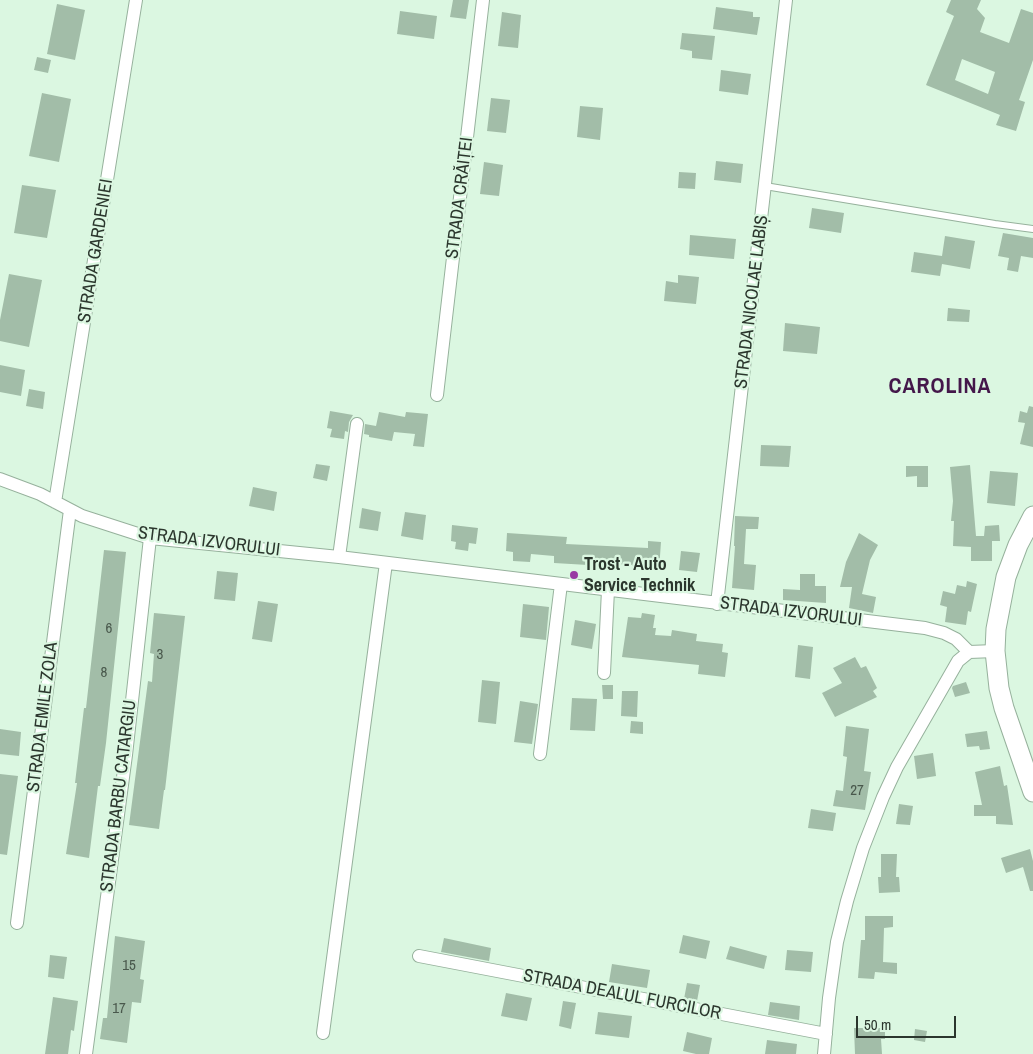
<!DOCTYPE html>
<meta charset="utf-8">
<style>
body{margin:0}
#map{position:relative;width:1033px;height:1054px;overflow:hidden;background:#dbf7e1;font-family:"Archivo Narrow",sans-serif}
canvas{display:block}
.scale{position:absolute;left:856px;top:1016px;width:100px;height:22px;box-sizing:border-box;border:2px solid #2b362d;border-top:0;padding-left:6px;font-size:15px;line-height:18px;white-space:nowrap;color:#2b362d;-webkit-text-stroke:4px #dbf7e1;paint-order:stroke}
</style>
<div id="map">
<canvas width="1033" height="1054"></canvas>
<div class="scale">50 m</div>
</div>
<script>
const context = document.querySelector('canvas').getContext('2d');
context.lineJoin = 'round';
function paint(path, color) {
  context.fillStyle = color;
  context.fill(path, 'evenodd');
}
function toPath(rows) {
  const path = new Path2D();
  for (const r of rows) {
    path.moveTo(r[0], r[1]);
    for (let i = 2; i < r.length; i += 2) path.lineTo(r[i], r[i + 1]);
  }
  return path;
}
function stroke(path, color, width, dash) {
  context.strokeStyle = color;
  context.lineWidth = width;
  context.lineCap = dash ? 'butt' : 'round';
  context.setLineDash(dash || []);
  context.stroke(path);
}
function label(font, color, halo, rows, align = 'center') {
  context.font = font + ' "Archivo Narrow",sans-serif';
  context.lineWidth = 4.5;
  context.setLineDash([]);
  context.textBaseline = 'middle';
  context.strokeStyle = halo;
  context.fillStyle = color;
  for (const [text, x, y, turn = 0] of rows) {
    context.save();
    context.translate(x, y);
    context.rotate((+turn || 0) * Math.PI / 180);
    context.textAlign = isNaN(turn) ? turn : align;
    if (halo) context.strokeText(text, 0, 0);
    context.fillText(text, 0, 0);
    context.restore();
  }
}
const building = toPath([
 [453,0,469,0,466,19,450,17],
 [951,0,981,0,977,9,985,18,980,32,1009,43,1021,9,1033,13,1033,60,1019,100,1025,102,1016,131,996,125,1000,115,926,85,954,16,946,12],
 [962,59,995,72,988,94,955,80],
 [57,4,85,10,75,60,47,54],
 [716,7,753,12,753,17,760,17,757,35,713,29],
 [400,11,437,16,434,39,397,34],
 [502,12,521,15,518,48,498,46],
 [682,33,715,36,712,60,692,58,692,51,680,49],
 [37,57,51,60,48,73,34,70],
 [721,70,751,74,748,95,719,91],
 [42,93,71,99,59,162,29,156],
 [491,98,510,100,506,133,487,131],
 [580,106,603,108,600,140,577,137],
 [716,161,743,164,741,183,714,180],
 [484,162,503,165,499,196,480,194],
 [679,172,696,173,695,189,678,188],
 [22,185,56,190,47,238,14,233],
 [812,208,844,213,841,233,809,228],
 [1003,233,1033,238,1033,258,1021,256,1018,272,1007,270,1009,258,998,256],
 [690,235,736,239,734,259,689,255],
 [945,236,975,241,970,269,942,264,940,276,911,272,914,252,942,256],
 [9,274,42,280,29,347,0,341,0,320],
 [678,275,699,277,696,304,664,301,666,281,678,283],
 [948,308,970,310,969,322,947,321],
 [785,323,820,327,817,354,783,351],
 [0,365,25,370,21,396,0,392],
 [29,389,45,392,43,409,26,406],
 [1029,406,1033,407,1033,447,1020,444,1025,423,1018,422,1020,411,1027,413],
 [330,411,353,415,349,422,348,432,345,431,344,439,330,437,332,429,327,428],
 [379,412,405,417,406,412,428,414,424,447,413,446,415,434,394,432,392,441,369,437,369,435,364,434,365,424,376,426],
 [761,445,791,446,789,467,760,466],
 [316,464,330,466,327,481,313,478],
 [970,465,976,536,984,536,985,526,999,525,1000,541,992,541,992,561,971,561,971,547,953,546,954,521,951,521,953,501,950,467],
 [906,466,928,466,928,487,917,487,917,476,906,477],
 [990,471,1018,473,1015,506,987,503],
 [253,487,277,492,274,511,249,506],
 [362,508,381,512,378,531,359,528],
 [405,512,426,515,423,540,401,536],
 [735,516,759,517,758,529,746,529,744,564,756,565,754,590,732,588,735,546,734,546],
 [452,525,478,528,476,544,469,543,468,551,455,549,456,542,451,541],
 [507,533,567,537,566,544,648,548,648,541,661,542,659,570,632,568,632,565,605,563,605,566,554,563,554,556,531,554,530,562,513,561,513,552,506,551],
 [859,533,878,545,870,560,862,594,876,597,873,613,849,608,852,587,840,587,846,562],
 [104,550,126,552,106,743,100,786,98,786,89,858,66,854,77,783,75,783,84,708,86,708],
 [681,551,700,553,697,572,679,570],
 [217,571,238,573,235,601,214,599],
 [800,574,815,574,815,586,826,586,826,603,783,600,783,589,800,590],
 [967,581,977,584,971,612,968,611,966,625,945,622,947,607,940,605,943,591,955,594,957,585,966,587],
 [258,601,278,604,272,642,252,639],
 [523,604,549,607,546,640,520,637],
 [154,613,185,616,165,790,164,790,159,829,129,825,148,681,152,682,154,654,150,653],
 [642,613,655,615,653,628,656,628,655,635,671,636,672,630,697,634,696,641,723,644,722,652,728,653,725,677,698,674,699,665,622,657,628,617,641,618],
 [575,620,596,624,592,649,571,645],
 [798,645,813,647,810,679,795,677],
 [855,657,861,668,866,666,877,688,873,691,877,697,835,717,822,693,842,683,833,668],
 [482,680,500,682,496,724,478,722],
 [966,682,970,693,955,697,952,688,953,686],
 [602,685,613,685,613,699,603,699],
 [622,691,638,691,637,717,621,716],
 [572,698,597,699,595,731,570,730],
 [520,701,538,704,532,744,514,742],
 [631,721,643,722,643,734,630,733],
 [846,726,869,729,864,771,871,772,865,810,833,806,836,790,843,791,847,757,843,756],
 [0,729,21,732,19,756,0,754],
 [987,731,990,749,980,750,979,746,967,747,965,734],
 [933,753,936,776,917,779,914,756],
 [1000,766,1004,786,1007,785,1013,825,996,824,996,816,974,816,974,805,982,805,975,772],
 [0,774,18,776,7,855,0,854],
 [899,804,913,806,910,825,896,824],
 [811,809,836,813,833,831,808,828],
 [1030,849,1033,861,1033,891,1030,891,1023,867,1006,873,1001,858],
 [881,854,897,854,896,877,899,877,900,892,879,893,878,877,881,877],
 [865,916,893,916,893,927,884,928,883,962,897,963,897,974,875,972,874,979,858,978,861,940,865,940],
 [683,935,710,941,706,959,679,953],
 [115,936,145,941,140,979,144,980,141,1003,132,1002,127,1043,100,1039,103,1018,107,1018],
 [444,938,491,948,489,961,441,952],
 [730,946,767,956,764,969,726,959],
 [787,950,813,952,811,972,785,970],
 [50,955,67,957,64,979,48,977],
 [612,964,650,970,647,988,609,982],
 [687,983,700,985,697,1001,684,999],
 [506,993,532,998,527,1021,501,1016],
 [53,997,78,1001,74,1031,71,1030,68,1054,45,1054],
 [563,1001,576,1003,571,1029,559,1026],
 [770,1002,800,1006,799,1020,768,1015],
 [598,1012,632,1016,629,1038,595,1034],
 [854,1028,885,1028,885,1039,881,1039,882,1054,855,1054],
 [915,1029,927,1031,925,1042,914,1040],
 [687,1032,712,1038,709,1054,696,1054,683,1051],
 [767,1040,797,1044,796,1054,765,1054]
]);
const lane = toPath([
 [765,186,995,224,1033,229]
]);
const street = toPath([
 [437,395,483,0],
 [0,479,40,494,82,516,150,538,339,557,925,628,944,633,956,639,969,652],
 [55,502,136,0],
 [339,557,357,424],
 [717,604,786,0],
 [604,673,608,590],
 [540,754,561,584],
 [17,923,70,510],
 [419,956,826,1034],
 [323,1033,386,563],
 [86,1054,126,755,150,538],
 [824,1054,829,998,837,942,847,901,863,848,883,797,897,767,958,661,969,652,995,651]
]);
const primary = toPath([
 [1033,516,1018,545,1006,577,996,629,995,651,999,688,1004,708,1033,792]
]);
const markers = [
 [574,575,5,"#983aa3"]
];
const numberNames = [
 ["6",109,629],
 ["3",160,655],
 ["8",104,673],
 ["27",857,791],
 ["15",129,966],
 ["17",119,1009]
];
const streetNames = [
 ["STRADA CRĂIȚEI",460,198,-83],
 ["STRADA GARDENIEI",96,251,-81],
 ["STRADA NICOLAE LABIȘ",752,302,-83],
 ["STRADA IZVORULUI",209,542,7],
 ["STRADA IZVORULUI",791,612,7],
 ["STRADA EMILE ZOLA",43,717,-83],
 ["STRADA BARBU CATARGIU",119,796,-83],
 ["STRADA DEALUL FURCILOR",622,995,11]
];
const poiNames = [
 ["Trost - Auto",584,565],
 ["Service Technik",584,586]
];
const districtNames = [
 ["CAROLINA",940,387]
];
paint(building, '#a2bda8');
stroke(lane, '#96b19c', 8);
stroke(street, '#96b19c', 14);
stroke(primary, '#96b19c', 21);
stroke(lane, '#fff', 6);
stroke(street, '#fff', 12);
stroke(primary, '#fff', 19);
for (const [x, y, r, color] of markers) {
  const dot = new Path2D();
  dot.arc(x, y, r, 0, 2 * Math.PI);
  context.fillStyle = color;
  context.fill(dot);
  stroke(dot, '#dbf7e1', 2);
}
label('15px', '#49584c', null, numberNames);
label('18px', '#2b362d', '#dbf7e1', streetNames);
label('bold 18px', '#2b362d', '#dbf7e1', poiNames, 'left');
context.letterSpacing = '1px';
label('bold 22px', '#44174a', '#dbf7e1', districtNames);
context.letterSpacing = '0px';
</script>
